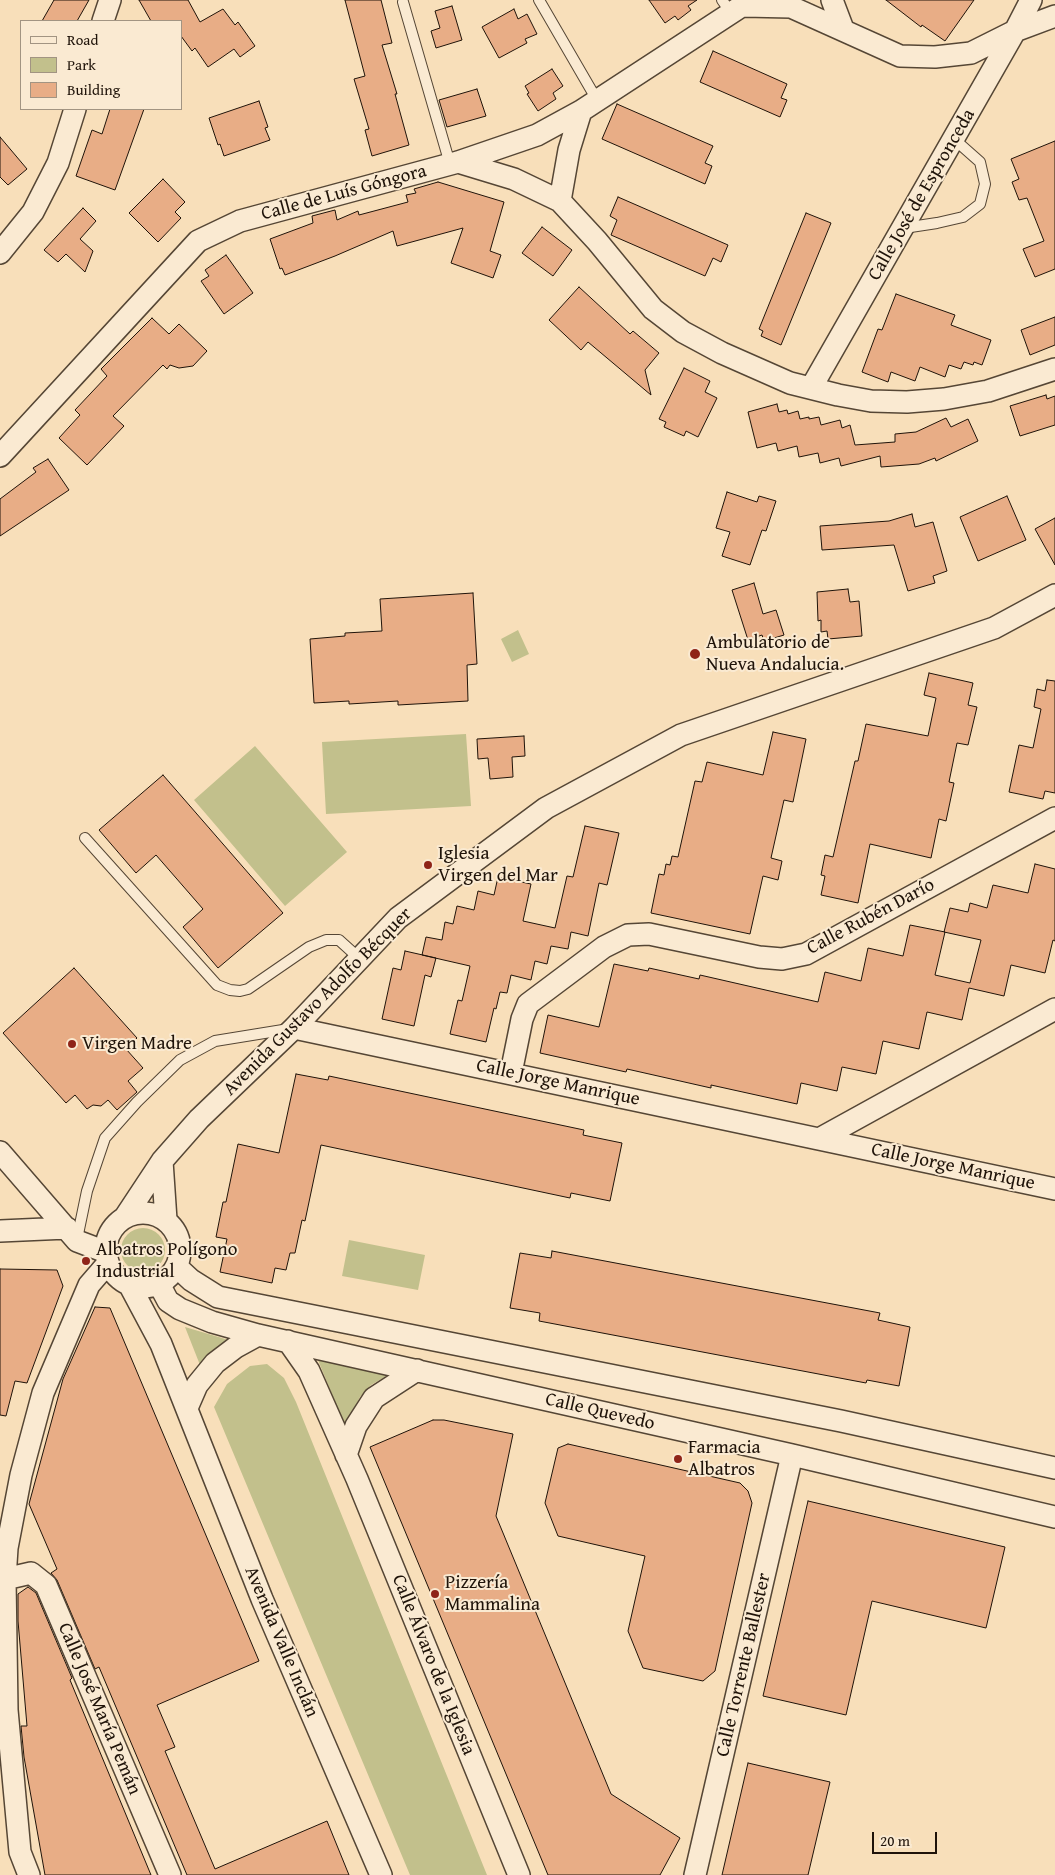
<!DOCTYPE html>
<meta charset="utf-8">
<style>
body{margin:0}
#map{position:relative;width:1055px;height:1875px;overflow:hidden;background:#f8dfba;font-family:"Gentium Book Plus",serif}
canvas{display:block}
.legend{position:absolute;left:20px;top:20px;width:162px;height:90px;box-sizing:border-box;background:#faead2;border:1px solid #a29482;margin:0;padding:6px 9px;list-style:none;font-size:15px;color:#1f1309}
.legend li{display:flex;align-items:center;gap:10px;height:25px}
.legend b{width:25px;border:1px solid #a29482}
.scale{position:absolute;left:872px;top:1832px;width:65px;height:22px;box-sizing:border-box;border:2px solid #1f1309;border-top:0;padding-left:6px;font-size:15px;line-height:18px;white-space:nowrap;color:#1f1309;-webkit-text-stroke:4px #faead2;paint-order:stroke}
</style>
<div id="map">
<canvas width="1055" height="1875"></canvas>
<ul class="legend">
<li><b style="height:6px;background:#faead2"></b>Road</li>
<li><b style="height:14px;background:#c2c08c"></b>Park</li>
<li><b style="height:14px;background:#e8ad86"></b>Building</li>
</ul>
<div class="scale">20 m</div>
</div>
<script>
const context = document.querySelector('canvas').getContext('2d');
context.lineJoin = 'round';
function paint(path, color) {
  context.fillStyle = color;
  context.fill(path, 'evenodd');
}
function toPath(rows) {
  const path = new Path2D();
  for (const r of rows) {
    if (r.length === 3) {
      path.moveTo(r[0] + r[2], r[1]);
      path.arc(r[0], r[1], r[2], 0, 2 * Math.PI);
      continue;
    }
    path.moveTo(r[0], r[1]);
    for (let i = 2; i < r.length; i += 2) path.lineTo(r[i], r[i + 1]);
  }
  return path;
}
function stroke(path, color, width, dash) {
  context.strokeStyle = color;
  context.lineWidth = width;
  context.lineCap = dash ? 'butt' : 'round';
  context.setLineDash(dash || []);
  context.stroke(path);
}
function label(font, color, halo, rows, align = 'center') {
  context.font = font + ' "Gentium Book Plus",serif';
  context.lineWidth = 4;
  context.setLineDash([]);
  context.textBaseline = 'middle';
  context.strokeStyle = halo;
  context.fillStyle = color;
  for (const [text, x, y, turn = 0] of rows) {
    context.save();
    context.translate(x, y);
    context.rotate((+turn || 0) * Math.PI / 180);
    context.textAlign = isNaN(turn) ? turn : align;
    if (halo) context.strokeText(text, 0, 0);
    context.fillText(text, 0, 0);
    context.restore();
  }
}
const green = toPath([
 [518,630,529,654,512,662,501,639],
 [466,734,471,806,326,814,322,742],
 [255,746,347,852,285,906,194,800],
 [143,1250,22],
 [349,1240,425,1255,418,1290,342,1276],
 [185,1327,232,1341,200,1365],
 [318,1360,388,1375,371,1385,360,1397,345,1426],
 [267,1364,284,1378,296,1402,487,1875,410,1875,214,1407,227,1384,250,1366]
]);
const building = toPath([
 [54,0,89,0,77,21,42,21,54,0],
 [139,0,188,0,200,22,223,9,235,25,238,22,255,46,240,57,234,49,208,67,195,48,192,51,181,36,181,21,151,21,139,0],
 [345,0,381,0,392,43,382,45,397,94,395,94,409,145,372,156,365,130,369,129,354,79,365,76,345,0],
 [649,0,697,0,688,6,691,10,678,20,675,16,665,23,649,0],
 [886,0,974,0,945,41,922,25,921,27,886,0],
 [452,6,462,40,436,48,431,31,440,28,435,11,452,6],
 [514,9,518,19,527,14,537,34,525,39,527,43,499,58,482,27,514,9],
 [713,51,787,84,781,98,787,100,780,117,700,82,713,51],
 [552,69,563,86,553,93,556,99,538,111,527,94,529,93,525,86,552,69],
 [477,89,486,116,447,127,439,100,477,89],
 [259,101,268,127,265,128,270,140,224,156,220,144,218,145,209,118,259,101],
 [617,104,713,146,705,163,712,166,705,184,602,139,617,104],
 [110,109,144,109,115,190,76,176,92,130,102,134,110,109],
 [0,137,27,169,8,185,0,177,0,137],
 [1055,141,1055,269,1035,277,1023,249,1044,241,1027,198,1019,200,1012,182,1019,179,1011,159,1055,141],
 [163,179,185,202,175,212,181,218,158,242,129,213,163,179],
 [438,182,504,202,490,251,501,255,493,278,451,263,463,228,397,246,393,231,335,256,285,275,282,268,280,269,270,239,313,223,312,216,335,210,337,220,358,211,359,215,408,202,406,195,416,193,414,189,438,182],
 [618,197,728,245,721,262,713,258,705,276,611,235,617,220,610,216,618,197],
 [83,208,96,221,80,239,93,251,85,272,66,254,58,262,44,250,83,208],
 [806,213,831,223,781,345,761,336,763,331,759,329,806,213],
 [542,227,572,250,553,276,522,253,542,227],
 [226,255,253,293,224,314,201,281,209,276,205,270,226,255],
 [579,287,630,334,633,331,659,353,645,370,651,395,588,342,581,350,549,320,579,287],
 [896,294,955,315,951,325,991,340,982,365,974,362,973,365,964,362,961,369,949,365,945,377,920,367,915,381,891,372,888,382,862,372,878,329,882,330,896,294],
 [1055,317,1055,345,1030,355,1021,330,1055,317],
 [152,318,169,334,179,324,207,351,193,366,179,368,170,365,167,369,163,365,113,416,124,426,87,465,59,438,80,415,75,410,107,376,101,369,152,318],
 [684,368,710,381,705,392,717,398,698,437,686,431,684,436,664,427,666,422,659,419,684,368],
 [1046,395,1047,399,1055,396,1055,425,1020,436,1010,406,1046,395],
 [777,404,779,412,787,410,788,414,798,411,800,419,809,417,809,419,819,417,821,425,840,420,842,428,850,425,855,445,895,442,895,434,916,432,946,418,951,427,968,419,978,441,936,461,935,458,919,464,881,467,880,456,841,466,839,458,820,463,818,453,799,457,797,446,778,451,776,443,757,448,748,412,777,404],
 [48,459,69,490,0,536,0,499,36,472,33,468,48,459],
 [727,492,757,502,759,496,776,501,766,531,762,530,750,565,722,556,730,532,716,528,727,492],
 [1007,496,1026,540,978,561,960,517,1007,496],
 [912,514,915,527,933,522,947,571,933,576,935,583,908,591,894,545,822,550,820,526,889,521,912,514],
 [1055,518,1055,565,1035,529,1055,518],
 [754,583,763,614,776,610,784,635,764,641,762,635,748,640,732,590,754,583],
 [848,589,850,602,859,601,862,636,828,639,827,631,821,632,821,620,818,621,817,592,848,589],
 [473,593,477,664,467,665,468,701,398,705,398,701,349,704,349,701,314,703,310,639,345,636,345,633,382,631,380,599,473,593],
 [929,673,973,683,968,705,977,707,968,745,957,743,949,782,954,783,946,821,939,819,931,858,870,844,858,903,821,895,825,876,821,875,825,855,833,857,855,761,858,761,866,724,928,736,936,698,924,695,929,673],
 [1047,680,1055,681,1055,793,1045,791,1043,799,1009,792,1019,745,1033,748,1041,709,1034,707,1037,689,1045,691,1047,680],
 [773,732,806,739,793,802,784,800,771,858,782,861,778,880,763,876,750,934,651,913,659,874,664,875,666,864,670,865,672,856,678,857,695,781,702,782,707,762,763,775,773,732],
 [524,736,525,756,512,757,513,777,490,779,488,758,478,759,477,739,524,736],
 [163,775,283,913,218,968,183,927,203,909,156,855,136,873,99,830,163,775],
 [585,826,619,833,607,885,599,883,588,936,571,932,568,949,551,946,547,964,535,961,531,980,511,975,507,993,500,992,496,1009,494,1008,486,1042,450,1034,458,1000,462,1001,470,966,422,955,426,937,442,940,445,922,453,924,457,906,474,910,478,891,494,895,498,877,531,884,523,921,555,928,567,876,573,877,585,826],
 [1035,864,1055,869,1055,941,1053,940,1045,973,1011,965,1004,996,969,988,962,1020,927,1012,919,1049,883,1041,876,1074,842,1067,837,1091,801,1083,797,1104,711,1085,711,1088,627,1069,626,1072,540,1053,548,1015,599,1027,614,964,648,971,649,968,699,979,700,975,818,1002,825,972,861,981,868,948,903,956,910,925,945,932,935,975,970,983,981,940,944,932,950,908,968,912,970,903,987,908,993,885,1028,893,1035,864],
 [405,951,436,958,431,977,425,975,414,1026,382,1019,393,968,401,970,405,951],
 [74,968,137,1038,126,1049,143,1068,128,1081,137,1092,117,1110,108,1100,101,1106,93,1105,87,1109,75,1095,66,1103,3,1033,74,968],
 [296,1074,328,1080,329,1076,584,1130,583,1135,622,1143,610,1201,571,1193,570,1198,321,1145,305,1221,302,1220,295,1253,290,1253,286,1270,275,1268,272,1283,220,1272,227,1239,216,1237,223,1202,226,1202,238,1144,279,1153,296,1074],
 [552,1251,880,1313,878,1320,910,1327,899,1386,867,1380,866,1383,539,1321,540,1313,510,1308,520,1253,551,1258,552,1251],
 [0,1269,57,1270,63,1286,27,1383,15,1381,6,1416,0,1415,0,1269],
 [95,1307,110,1308,259,1661,157,1705,175,1747,165,1751,215,1869,327,1821,349,1875,187,1875,99,1667,95,1669,57,1580,51,1573,57,1569,29,1504,63,1379,95,1307],
 [433,1420,444,1420,513,1434,496,1516,611,1794,680,1838,660,1875,548,1875,370,1447,433,1420],
 [568,1444,740,1483,748,1491,752,1503,715,1671,703,1681,643,1668,628,1631,645,1556,558,1536,545,1503,558,1448,568,1444],
 [808,1501,1005,1547,986,1628,872,1601,846,1715,763,1696,808,1501],
 [28,1587,36,1593,72,1678,70,1680,151,1875,45,1875,24,1757,21,1726,27,1726,18,1621,18,1594,28,1587],
 [748,1763,830,1782,808,1875,722,1875,748,1763]
]);
const service = toPath([
 [539,0,597,100],
 [722,0,732,14],
 [403,2,450,164],
 [904,228,937,223,963,217,980,204,985,184,980,162,954,139],
 [85,838,217,985,230,990,240,991,248,989,309,947,326,940,339,940,360,959],
 [77,1239,87,1191,105,1138,137,1102,180,1060,215,1041,289,1029]
]);
const minor = toPath([
 [832,0,843,29],
 [744,6,791,7,900,56,935,57,971,53,1015,31,1055,16],
 [103,21,110,0],
 [458,162,514,179,560,201,597,241,653,309,683,332,722,353,790,383,838,395,871,401,907,402,944,399,988,391,1055,369],
 [560,201,569,150,581,111],
 [0,253,33,212,58,163,75,109],
 [811,388,1015,31,1031,0],
 [0,456,198,241,240,221,458,162,537,135,581,111,751,0],
 [294,1028,1055,1189],
 [511,1073,522,1019,528,1004,604,947,628,935,649,934,759,957,782,959,806,954,1055,818],
 [821,1138,1055,1009],
 [0,1152,77,1241,106,1252],
 [162,1161,166,1220],
 [143,1250,37],
 [125,1217,162,1161,199,1119,294,1028,398,918,546,808,681,735,994,628,1055,595],
 [0,1231,67,1228],
 [177,1267,191,1280,218,1297,841,1421,1055,1468],
 [129,1284,161,1344,262,1599,381,1875],
 [159,1284,168,1301,180,1309,212,1322,258,1335,792,1455,1055,1517],
 [288,1341,309,1371,357,1479,519,1875],
 [187,1408,197,1385,215,1363,236,1347,258,1335],
 [346,1455,356,1426,374,1398,417,1370],
 [5,1579,31,1573,46,1585,170,1875],
 [29,1875,20,1852,7,1710,5,1579,7,1548,21,1475,43,1393,89,1285,108,1263],
 [695,1875,792,1455]
]);
const markers = [
 [695,654,6,"#8f2418"],
 [428,865,5,"#8f2418"],
 [72,1044,5,"#8f2418"],
 [86,1261,5,"#8f2418"],
 [678,1459,5,"#8f2418"],
 [435,1594,5,"#8f2418"]
];
const streetNames = [
 ["Calle de Luís Góngora",344,193,-15],
 ["Calle José de Espronceda",922,195,-60],
 ["Calle Rubén Darío",871,917,-28],
 ["Avenida Gustavo Adolfo Bécquer",318,1002,-45],
 ["Calle Jorge Manrique",558,1083,12],
 ["Calle Jorge Manrique",953,1167,12],
 ["Calle Quevedo",600,1412,13],
 ["Avenida Valle Inclán",281,1642,67],
 ["Calle Álvaro de la Iglesia",433,1665,68],
 ["Calle Torrente Ballester",744,1665,-77],
 ["Calle José María Pemán",99,1709,67]
];
const poiNames = [
 ["Ambulatorio de",706,643],
 ["Nueva Andalucia.",706,665],
 ["Iglesia",438,854],
 ["Virgen del Mar",438,876],
 ["Virgen Madre",82,1044],
 ["Albatros Polígono",96,1250],
 ["Industrial",96,1272],
 ["Farmacia",688,1448],
 ["Albatros",688,1470],
 ["Pizzería",445,1583],
 ["Mammalina",445,1605]
];
paint(green, '#c2c08c');
paint(building, '#e8ad86');
stroke(building, '#1f1309', 1);
stroke(service, '#554635', 12);
stroke(minor, '#554635', 24);
stroke(service, '#faead2', 10);
stroke(minor, '#faead2', 21);
for (const [x, y, r, color] of markers) {
  const dot = new Path2D();
  dot.arc(x, y, r, 0, 2 * Math.PI);
  context.fillStyle = color;
  context.fill(dot);
  stroke(dot, '#faead2', 2);
}
label('19px', '#1f1309', '#faead2', streetNames);
label('19px', '#1f1309', '#faead2', poiNames, 'left');
</script>
